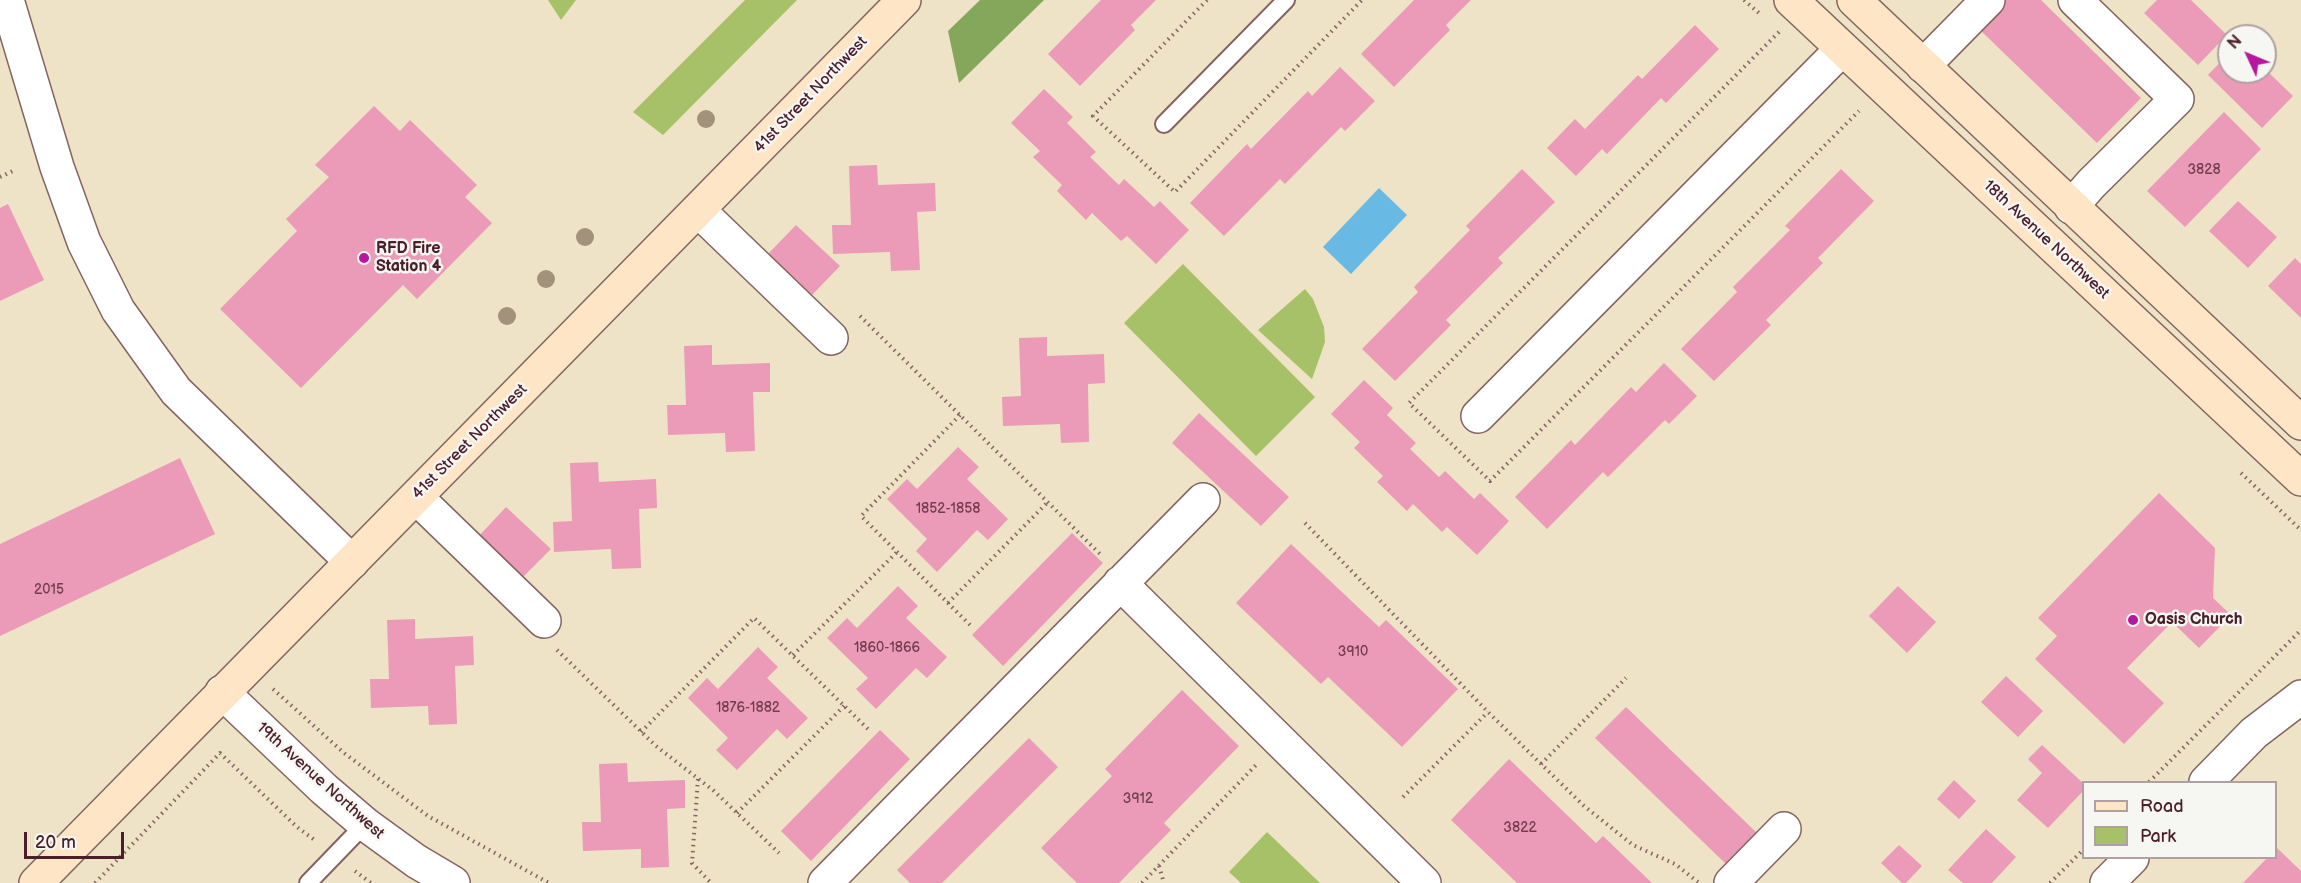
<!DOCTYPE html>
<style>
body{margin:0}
#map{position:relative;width:2301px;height:883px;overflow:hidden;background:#eee3c6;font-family:"Balsamiq Sans",sans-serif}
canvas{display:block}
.legend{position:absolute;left:2082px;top:781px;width:195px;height:78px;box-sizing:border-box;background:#f6f6f2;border:2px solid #b1a0a2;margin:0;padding:8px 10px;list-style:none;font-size:18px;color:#4a1f2b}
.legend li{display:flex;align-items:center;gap:12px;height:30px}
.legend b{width:30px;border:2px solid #b1a0a2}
.north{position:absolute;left:2217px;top:24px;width:60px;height:60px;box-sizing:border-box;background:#f6f6f2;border:2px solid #b1a0a2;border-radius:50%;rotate:314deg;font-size:16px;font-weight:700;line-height:24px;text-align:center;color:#4a1f2b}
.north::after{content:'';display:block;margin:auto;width:21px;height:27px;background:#b5179e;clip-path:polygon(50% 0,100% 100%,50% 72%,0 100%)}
.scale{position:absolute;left:24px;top:832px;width:100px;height:27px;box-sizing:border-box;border:3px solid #4a1f2b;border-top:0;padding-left:8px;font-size:18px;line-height:21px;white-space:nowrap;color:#4a1f2b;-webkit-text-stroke:4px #f6f6f2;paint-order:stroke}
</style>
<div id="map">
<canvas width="2301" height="883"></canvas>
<ul class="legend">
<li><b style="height:8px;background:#fde5c5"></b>Road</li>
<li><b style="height:16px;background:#a6c167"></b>Park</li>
</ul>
<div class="north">N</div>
<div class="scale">20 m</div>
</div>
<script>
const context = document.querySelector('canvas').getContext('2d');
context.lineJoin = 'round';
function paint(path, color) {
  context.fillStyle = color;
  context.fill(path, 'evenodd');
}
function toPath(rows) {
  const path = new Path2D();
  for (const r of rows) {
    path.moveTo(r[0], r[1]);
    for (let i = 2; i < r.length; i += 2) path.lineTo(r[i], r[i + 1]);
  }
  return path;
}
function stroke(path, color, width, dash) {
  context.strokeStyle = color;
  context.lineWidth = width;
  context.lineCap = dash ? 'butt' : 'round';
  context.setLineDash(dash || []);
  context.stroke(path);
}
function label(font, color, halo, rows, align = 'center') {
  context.font = font + ' "Balsamiq Sans",sans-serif';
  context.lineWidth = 5;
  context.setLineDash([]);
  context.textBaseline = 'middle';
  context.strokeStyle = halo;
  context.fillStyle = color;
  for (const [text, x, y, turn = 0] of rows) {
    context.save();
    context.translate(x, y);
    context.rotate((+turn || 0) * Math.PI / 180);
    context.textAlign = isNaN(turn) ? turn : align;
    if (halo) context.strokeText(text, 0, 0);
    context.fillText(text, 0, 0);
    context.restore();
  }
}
const green = toPath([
 [548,0,576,0,561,20],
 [745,0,797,0,663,135,633,112],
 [1183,264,1315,397,1256,456,1124,323],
 [1305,289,1313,299,1324,327,1325,342,1312,379,1258,330],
 [1267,832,1320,883,1241,883,1229,872]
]);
const forest = toPath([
 [980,0,1044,0,959,83,948,31]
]);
const water = toPath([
 [1379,188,1407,215,1351,274,1323,247]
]);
const building = toPath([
 [1101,0,1156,0,1131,25,1135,30,1080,86,1048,54],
 [1414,0,1471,0,1446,25,1450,30,1394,87,1361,54],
 [2005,0,2041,0,2141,98,2097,143,1978,28],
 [2157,0,2191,0,2227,35,2198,65,2144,13],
 [1695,25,1719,49,1666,103,1661,98,1607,154,1602,149,1576,176,1547,148,1575,119,1585,129,1638,75,1642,79],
 [2229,53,2229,72,2265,72,2265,69,2293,96,2262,128,2208,75],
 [1340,67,1375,101,1345,131,1341,127,1285,184,1280,179,1224,236,1190,203,1247,144,1251,149,1308,91,1312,96],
 [1044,89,1073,117,1067,123,1096,152,1090,157,1119,185,1124,179,1154,207,1160,201,1189,230,1156,264,1127,236,1121,241,1092,213,1086,220,1057,191,1062,185,1033,157,1040,151,1011,123],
 [374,106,400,131,410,120,477,185,465,197,492,223,417,299,403,285,301,388,220,309,297,231,286,219,329,177,315,165],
 [2224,112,2261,149,2185,227,2147,191],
 [877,165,878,185,935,183,936,211,917,212,920,270,891,271,890,252,833,254,832,225,851,225,849,166],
 [1522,169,1555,202,1498,258,1503,263,1446,320,1451,325,1395,381,1362,349,1418,292,1414,287,1470,230,1466,226],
 [1841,169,1874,201,1818,258,1823,263,1766,320,1771,325,1714,381,1681,349,1737,292,1733,287,1790,230,1785,226],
 [2238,201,2277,237,2248,268,2209,231],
 [8,204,44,280,0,301,0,208],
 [796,225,840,266,812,295,768,254],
 [2295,258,2301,264,2301,318,2268,286],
 [1047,337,1047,356,1104,354,1105,383,1088,384,1089,442,1061,443,1060,424,1003,426,1002,397,1021,396,1019,338],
 [712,345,712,365,770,363,770,392,753,392,755,451,726,452,725,433,668,435,667,405,686,405,684,346],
 [1664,363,1697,396,1669,424,1665,420,1608,477,1603,472,1547,529,1515,497,1571,440,1575,445,1631,387,1636,392],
 [1364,380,1393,408,1387,415,1416,443,1410,449,1439,477,1445,471,1474,499,1480,493,1509,521,1477,555,1447,527,1442,532,1413,504,1407,511,1377,482,1383,476,1354,448,1360,442,1331,414],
 [1199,413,1289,497,1261,526,1172,443],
 [958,447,979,467,967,479,1008,519,988,540,977,530,937,572,916,551,927,539,887,499,907,479,917,489],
 [180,458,215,534,0,636,0,544],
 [598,462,599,482,656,479,657,508,639,509,641,568,612,569,611,549,554,552,553,522,572,521,570,463],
 [2159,493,2215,548,2213,598,2231,615,2199,648,2172,622,2127,668,2164,703,2124,744,2035,659,2057,636,2038,618],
 [506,507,551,549,522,578,478,537],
 [1072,533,1103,563,1003,666,972,635],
 [1291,544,1379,627,1386,620,1458,689,1402,747,1328,677,1321,684,1236,603],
 [898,586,918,606,906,618,947,657,927,678,916,668,876,709,856,689,868,678,827,638,847,618,857,628],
 [1898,586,1936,622,1907,653,1869,616],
 [415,619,415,639,473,636,474,665,455,666,457,724,429,725,428,706,371,708,370,679,389,679,387,620],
 [758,647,778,667,767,678,808,718,787,739,777,729,737,770,716,750,728,738,688,698,707,678,718,689],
 [2006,676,2043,711,2018,737,1981,702],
 [1182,690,1239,746,1164,823,1171,830,1119,883,1077,883,1041,848,1112,776,1105,769],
 [1626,707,1757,833,1726,864,1595,738],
 [880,730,910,759,811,861,781,831],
 [1029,738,1058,767,942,883,910,883,897,870],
 [2042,745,2084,784,2084,790,2048,828,2017,800,2042,773,2028,759],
 [1509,759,1596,843,1603,836,1652,883,1517,883,1451,820],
 [627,763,628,782,685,780,685,808,667,809,669,867,641,868,641,849,583,851,582,822,601,822,599,764],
 [1954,780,1976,801,1959,819,1937,799],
 [1986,829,2016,857,1992,883,1963,883,1948,870],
 [1899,845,1922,866,1906,883,1902,883,1881,863],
 [2276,847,2301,871,2301,883,2243,883,2267,858,2276,858]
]);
const path = toPath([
 [1207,0,1093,116,1175,192,1362,0],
 [1744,0,1760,14],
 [1779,32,1409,403,1490,481,1859,111],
 [0,177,15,170],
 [860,316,1102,556],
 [960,415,861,516,971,626],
 [2241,473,2301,530],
 [1305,523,1488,712,1584,806,1633,845,1675,864,1698,882],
 [948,603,1048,502],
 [557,650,656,746,714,791,779,853],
 [793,655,897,552],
 [273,689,344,753,428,816,549,883],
 [641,732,754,618,869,730],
 [1541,764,1626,678],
 [698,779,692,863,711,883],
 [2149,782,2301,630],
 [1403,797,1488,712],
 [737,813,845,705],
 [1159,866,1164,883],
 [355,871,371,883],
 [95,883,220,753,297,827,316,841],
 [1142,883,1256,765],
 [2050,883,2084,849]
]);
const service = toPath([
 [1164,124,1286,0],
 [308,883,365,824]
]);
const minor = toPath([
 [7,0,57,167,84,242,118,310,176,391,352,562],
 [1923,66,1988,0],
 [2071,207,2091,184,2177,99,2075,0],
 [698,210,831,338],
 [1478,416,1842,49],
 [416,497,544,621],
 [1120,583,1424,883],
 [222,692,324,789,365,824,416,861,453,883],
 [2206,782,2254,733,2301,697],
 [825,883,1203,500],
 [1731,883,1784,829],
 [2107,883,2132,858]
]);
const secondary = toPath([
 [1791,0,2301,479],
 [1854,0,2301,423],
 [36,883,904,0]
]);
const trees = [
 [706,119],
 [585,237],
 [546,279],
 [507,316]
];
const markers = [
 [364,258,6,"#b5179e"],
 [2133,620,6,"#b5179e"]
];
const numberNames = [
 ["3828",2204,170],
 ["1852-1858",948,509],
 ["2015",49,590],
 ["1860-1866",887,648],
 ["3910",1353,652],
 ["1876-1882",748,708],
 ["3912",1138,799],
 ["3822",1520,828]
];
const streetNames = [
 ["41st Street Northwest",811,95,-46],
 ["18th Avenue Northwest",2046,240,43],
 ["41st Street Northwest",470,442,-45],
 ["19th Avenue Northwest",320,781,42]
];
const poiNames = [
 ["RFD Fire",376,249],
 ["Station 4",376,267],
 ["Oasis Church",2145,620]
];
paint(green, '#a6c167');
paint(forest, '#84a75c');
paint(water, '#68b9e3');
paint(building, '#eb9bb7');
stroke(service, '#836461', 20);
stroke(minor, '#836461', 36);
stroke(secondary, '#836461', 36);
stroke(path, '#836461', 4, [1.5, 4.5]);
stroke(service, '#fff', 16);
stroke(minor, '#fff', 33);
stroke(secondary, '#fde5c5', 33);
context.fillStyle = '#a3927b';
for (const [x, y] of trees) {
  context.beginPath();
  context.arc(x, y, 9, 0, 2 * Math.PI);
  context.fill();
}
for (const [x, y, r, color] of markers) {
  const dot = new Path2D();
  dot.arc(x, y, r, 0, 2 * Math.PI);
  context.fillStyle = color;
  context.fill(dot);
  stroke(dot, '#f6f6f2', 2);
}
label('14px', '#723e4e', null, numberNames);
label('16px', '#4a1f2b', '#f6f6f2', streetNames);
label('bold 16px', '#4a1f2b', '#f6f6f2', poiNames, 'left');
</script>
